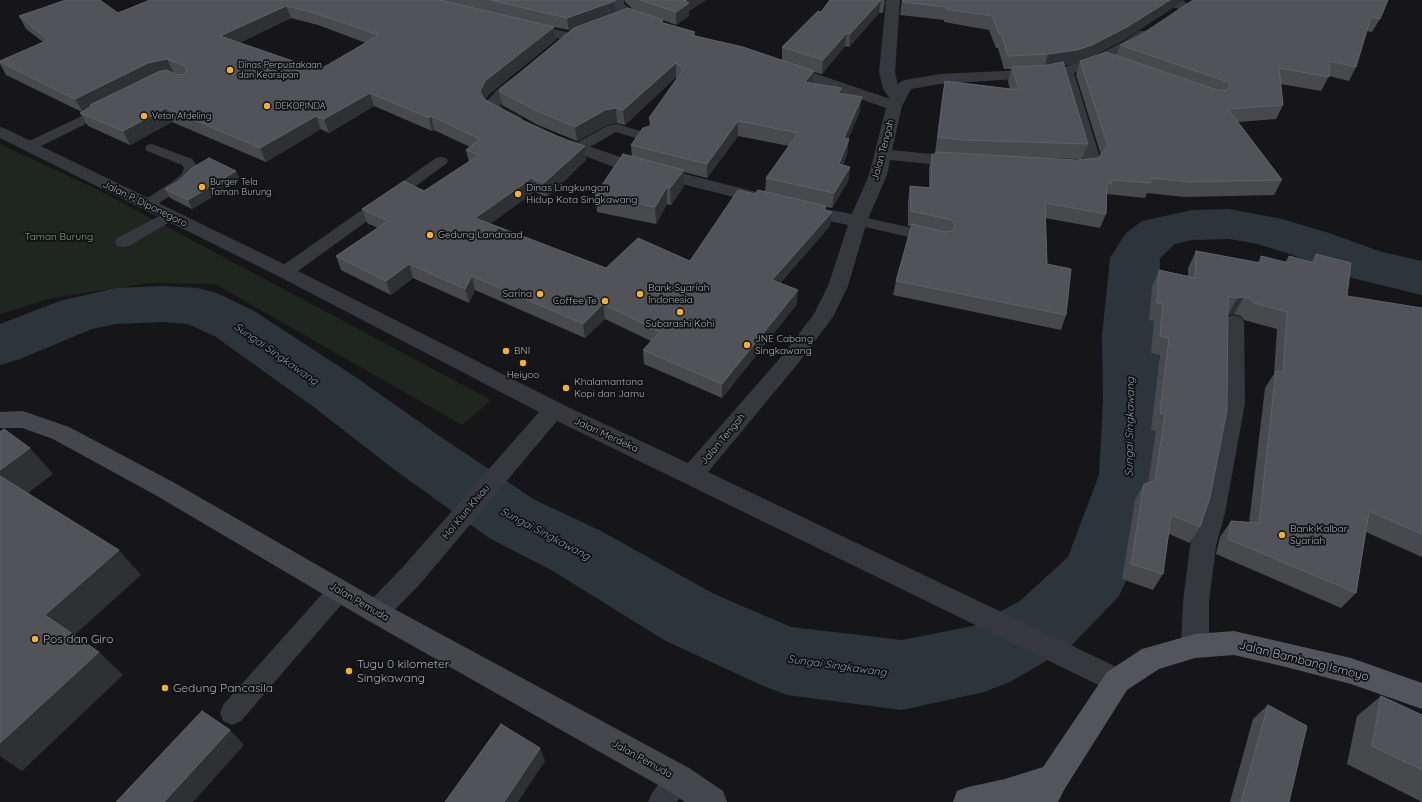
<!DOCTYPE html>
<style>
body{margin:0}
canvas{display:block;background:#161618}
</style>
<canvas width="1422" height="802"></canvas>
<script>
const context = document.querySelector('canvas').getContext('2d');
context.lineJoin = 'round';
function paint(path, color) {
  context.fillStyle = color;
  context.fill(path, 'evenodd');
}
function toPath(rows) {
  const path = new Path2D();
  for (const r of rows) {
    path.moveTo(r[0], r[1]);
    for (let i = 2; i < r.length; i += 2) path.lineTo(r[i], r[i + 1]);
  }
  return path;
}
function stroke(path, color, width, dash) {
  context.strokeStyle = color;
  context.lineWidth = width;
  context.lineCap = dash ? 'butt' : 'round';
  context.setLineDash(dash || []);
  context.stroke(path);
}
function label(font, color, halo, rows, align = 'center') {
  context.font = font + ' Quicksand,sans-serif';
  context.lineWidth = 3.5;
  context.setLineDash([]);
  context.textBaseline = 'middle';
  context.strokeStyle = halo;
  context.fillStyle = color;
  for (const [text, x, y, turn = 0] of rows) {
    context.save();
    context.translate(x, y);
    context.rotate((+turn || 0) * Math.PI / 180);
    context.textAlign = isNaN(turn) ? turn : align;
    if (halo) context.strokeText(text, 0, 0);
    context.fillText(text, 0, 0);
    context.restore();
  }
}
const green = toPath([
 [0,144,98,190,491,400,462,425,215,284,149,283,52,298,0,314]
]);
const river = toPath([
 [1229,209,1282,219,1329,233,1382,252,1422,261,1422,295,1352,278,1293,255,1258,244,1229,239,1192,240,1175,244,1160,258,1158,336,1163,402,1163,475,1129,575,1119,596,1070,647,1010,682,984,692,902,710,787,695,761,685,664,640,553,571,489,538,391,467,315,408,216,337,188,324,162,322,116,324,92,329,20,359,0,365,0,324,60,301,116,288,162,286,198,288,217,293,254,311,357,378,435,433,535,500,601,531,714,594,791,627,902,640,973,626,1020,601,1068,557,1099,475,1103,402,1102,336,1110,258,1126,233,1142,221,1192,210,1229,209]
]);
const lane = toPath([
 [107,104,112,105,114,108,112,111,35,149,30,150,25,149,23,146,25,143,107,104],
 [617,124,650,134,652,137,650,140,645,141,616,132,581,152,576,153,571,152,569,149,571,146,607,126,617,124],
 [152,144,192,159,199,168,193,179,182,188,159,203,145,208,140,206,137,203,140,200,149,197,172,182,182,174,184,168,182,165,147,151,145,148,147,145,152,144],
 [441,157,446,158,448,161,446,164,291,276,285,277,279,276,277,272,279,268,436,158,441,157],
 [169,211,175,213,177,216,175,219,129,246,123,247,117,246,115,242,117,238,169,211],
 [858,216,935,233,941,234,943,238,941,242,935,243,852,224,850,221,852,218,858,216],
 [339,581,347,584,350,591,347,598,241,721,232,725,223,721,220,713,223,705,331,584,339,581],
 [678,766,687,770,691,779,687,788,677,802,648,802,652,793,669,770,678,766]
]);
const street = toPath([
 [610,0,624,0,624,4,636,15,634,18,613,26,603,26,601,23,603,20,619,14,609,3,610,0],
 [886,0,900,0,895,72,898,85,900,82,905,80,940,74,1044,69,1064,67,1088,60,1123,42,1139,31,1149,31,1151,34,1133,48,1098,66,1074,73,1101,161,1092,171,1086,172,1069,173,1063,172,1060,168,1063,164,1081,162,1084,160,1060,76,940,84,911,89,902,106,892,150,961,157,967,158,969,162,967,166,961,167,890,160,887,175,867,221,848,286,833,317,796,366,708,472,1127,672,1131,681,1127,690,1117,694,557,421,420,584,385,620,376,624,367,620,363,612,367,604,402,568,539,412,278,276,0,138,0,127,6,129,292,268,570,408,688,463,782,356,814,314,828,286,848,225,797,214,794,210,797,206,803,205,852,214,869,175,886,108,780,71,778,68,780,65,790,65,890,99,883,89,879,72,886,0],
 [1156,0,1177,0,1191,4,1193,7,1191,10,1186,11,1158,3,1156,0],
 [526,23,575,34,577,37,575,40,570,41,521,30,519,27,521,24,526,23],
 [523,72,528,74,531,77,528,80,509,94,500,105,504,109,521,117,523,120,521,123,515,125,492,115,487,111,484,104,499,88,518,74,523,72],
 [559,136,626,159,772,196,775,200,772,204,766,205,614,167,553,144,551,141,553,138,559,136],
 [1234,315,1241,317,1244,322,1245,403,1225,513,1216,546,1209,602,1209,646,1205,655,1195,658,1185,655,1181,646,1183,602,1190,546,1201,513,1223,403,1224,322,1227,317,1234,315]
]);
const secondary = toPath([
 [23,411,69,427,173,482,385,604,689,768,723,791,727,802,685,802,667,790,367,620,157,496,53,439,22,428,0,428,0,412,23,411]
]);
const primary = toPath([
 [1234,631,1351,658,1422,683,1422,709,1351,684,1286,667,1234,655,1195,658,1159,669,1127,690,1064,790,1058,802,953,802,957,791,968,787,1005,779,1043,767,1107,672,1142,649,1195,634,1234,631]
]);
const wall = toPath([
 [150,0,615,0,616,12,634,10,626,3,624,0,706,0,689,11,689,16,676,25,663,20,663,23,695,32,695,36,782,60,782,47,821,12,830,0,885,0,883,13,879,13,849,47,845,46,822,74,814,72,813,83,840,93,860,111,848,139,847,154,843,165,850,167,848,181,832,208,826,207,826,210,830,226,780,283,797,304,722,398,644,364,643,350,651,341,605,319,585,338,475,290,469,303,413,278,391,295,341,270,336,256,378,228,367,223,362,209,424,191,469,162,466,150,470,147,434,130,432,131,374,106,329,133,321,129,266,162,172,122,130,145,88,126,80,113,82,112,6,75,0,64,0,61,43,42,26,29,19,16,118,13],
 [291,18,318,25,366,43,319,70,239,43],
 [554,27,569,30,572,29,499,91,502,105,538,125,577,141,607,125,617,123,625,125,676,77,677,78,649,118,650,127,631,145,632,157,595,195,597,212,656,224,667,204,671,205,684,186,684,172,707,178,738,136,789,146,766,178,765,192,755,194,690,261,606,268,490,224,534,192,547,197,586,160,585,146,568,141,522,120,485,100,488,95,556,40],
 [902,0,1185,0,1122,41,1087,59,1073,64,1064,65,1088,144,1082,159,1041,158,1076,160,1098,158,1101,155,1076,75,1080,61,1116,56,1120,45,1388,0,1380,19,1372,32,1367,31,1356,67,1349,81,1329,76,1321,91,1281,84,1283,105,1276,119,1238,122,1282,180,1274,195,1185,197,1147,193,1145,198,1107,194,1106,214,1100,228,1045,218,1047,264,1066,315,1061,330,893,295,896,281,911,226,908,226,908,201,910,186,929,188,929,168,932,154,935,154,936,153,935,153,942,97,945,81,1010,89,1008,82,1011,69,1004,69,998,48,996,48,989,30,944,22,944,20,900,15],
 [236,171,240,180,192,209,170,198,165,189,179,181],
 [1196,251,1258,263,1261,256,1285,262,1289,256,1311,262,1316,254,1347,296,1422,308,1422,557,1366,532,1356,593,1341,608,1216,554,1220,537,1231,521,1249,523,1265,388,1274,374,1277,329,1244,320,1241,316,1234,314,1228,315,1200,527,1190,543,1169,534,1163,574,1153,590,1122,579,1135,500,1144,484,1148,483,1156,431,1151,430,1160,355,1151,353,1154,321,1149,320,1152,287,1159,270,1188,276,1188,268],
 [1381,696,1422,715,1422,802,1347,764,1357,716],
 [1268,705,1289,802,1230,802,1253,719]
]);
const shadedWall = toPath([
 [687,0,706,0,689,11,689,16,676,25,676,12,684,1],
 [881,0,879,13,849,47,850,34],
 [1170,0,1185,0,1122,41,1087,59,1073,64,1044,68,1048,54],
 [615,1,616,13,569,30,567,18],
 [286,6,291,18,226,49,220,36],
 [554,27,556,40,488,95,483,105,480,91,485,81],
 [847,33,845,46,822,74,823,60],
 [167,59,174,73,154,77,92,106,90,105,92,108,83,112,75,99,148,63],
 [676,63,676,77,625,125,623,110],
 [814,71,813,85,805,82],
 [370,93,374,106,329,133,324,119],
 [862,97,860,111,842,153,844,138],
 [166,108,172,122,130,145,123,131],
 [616,108,617,123,607,125,577,141,575,127,605,110],
 [316,116,321,129,266,162,260,148],
 [431,116,434,130,432,131,429,118],
 [738,121,738,136,707,178,707,164],
 [849,139,847,154,837,178,839,164],
 [585,146,586,160,547,197,544,183],
 [850,167,848,181,832,208,834,193],
 [684,170,684,186,671,205,670,188],
 [236,171,240,180,192,209,188,200],
 [532,178,534,192,479,232,475,218],
 [667,187,667,204,656,224,655,207],
 [826,206,825,219,832,212,830,226,771,294,772,280],
 [409,264,413,278,391,295,386,281],
 [472,276,475,290,469,303,465,289],
 [798,290,797,304,722,398,722,384],
 [1244,297,1234,314,1228,315,1237,298],
 [603,304,605,319,585,338,583,324],
 [30,448,53,474,20,499,0,478,0,470],
 [119,550,141,575,70,639,45,615],
 [99,652,123,675,22,771,0,756,0,743],
 [230,730,244,745,193,802,164,802],
 [540,748,545,761,518,802,504,802]
]);
const building = toPath([
 [66,0,100,0,118,13,150,0,440,0,554,27,485,81,480,91,484,99,522,120,568,141,585,146,544,183,532,178,475,218,606,268,638,238,690,261,738,190,755,194,758,190,826,206,824,210,832,212,772,280,798,290,722,384,643,350,660,332,603,304,583,324,472,276,465,289,409,264,386,281,336,256,388,221,362,209,404,181,424,191,479,155,466,150,480,139,431,116,429,118,370,93,324,119,316,116,260,148,166,108,123,131,80,113,92,106,90,105,158,72,166,70,178,75,185,74,187,69,185,66,167,59,148,63,75,99,0,62,0,61,48,40,19,16,66,0],
 [286,6,314,13,379,35,319,70,220,36,286,6],
 [490,0,615,0,615,1,567,18,490,0],
 [640,0,687,0,684,1,689,3,676,12,640,0],
 [830,0,881,0,850,34,847,33,823,60,782,47,818,11,821,12,830,0],
 [903,0,1170,0,1127,27,1092,45,1077,50,1048,54,1008,56,1001,34,999,34,992,16,946,9,947,7,902,2,903,0],
 [1193,0,1388,0,1380,19,1371,17,1356,67,1330,61,1329,77,1279,68,1283,105,1228,109,1282,180,1191,182,1150,178,1151,183,1111,180,1111,184,1107,183,1106,214,1045,203,1047,264,1071,269,1066,315,896,281,912,224,945,232,952,231,955,226,952,220,911,211,910,186,931,188,932,154,936,154,936,152,1076,160,1098,158,1108,146,1080,61,1106,52,1217,90,1228,90,1230,85,1228,82,1120,45,1139,36,1193,0],
 [628,8,663,20,660,22,695,32,691,35,743,47,814,71,805,82,841,88,839,93,862,97,844,138,849,139,839,164,850,167,834,193,766,178,798,133,738,121,707,164,631,145,643,128,650,126,652,122,649,118,683,70,676,63,623,110,616,108,605,110,575,127,535,110,499,91,500,89,574,28,628,8],
 [1063,62,1088,144,961,140,938,137,945,81,1019,90,1012,67,1048,65,1063,62],
 [623,154,684,170,670,188,667,187,655,207,595,195,623,154],
 [209,158,236,171,188,200,165,189,179,181,192,168,209,158],
 [1196,251,1261,263,1261,256,1289,263,1289,256,1315,263,1316,254,1351,263,1347,296,1422,308,1422,534,1369,511,1356,593,1228,539,1231,521,1259,523,1276,371,1283,373,1287,312,1254,303,1251,299,1244,297,1237,298,1228,296,1227,410,1210,497,1200,527,1171,515,1163,574,1131,564,1144,484,1155,481,1165,414,1160,413,1169,338,1160,336,1163,304,1157,303,1159,270,1195,278,1196,251],
 [4,429,30,448,0,470,0,432,4,429],
 [0,476,119,550,45,615,99,652,0,743,0,476],
 [1381,696,1422,715,1422,770,1372,746,1381,696],
 [1268,705,1307,726,1289,802,1241,802,1268,705],
 [202,711,230,730,164,802,116,802,202,711],
 [501,724,540,748,504,802,445,802,501,724]
]);
const markers = [
 [230,70,4,"#f2b134"],
 [267,106,4,"#f2b134"],
 [144,116,4,"#f2b134"],
 [202,187,4,"#f2b134"],
 [518,194,4,"#f2b134"],
 [430,235,4,"#f2b134"],
 [540,294,4,"#f2b134"],
 [640,294,4,"#f2b134"],
 [605,301,4,"#f2b134"],
 [680,312,4,"#f2b134"],
 [747,345,4,"#f2b134"],
 [506,351,4,"#f2b134"],
 [523,363,4,"#f2b134"],
 [566,388,4,"#f2b134"],
 [1282,535,4,"#f2b134"],
 [35,639,4,"#f2b134"],
 [349,671,4,"#f2b134"],
 [165,688,4,"#f2b134"]
];
const farPoinames = [
 ["Dinas Perpustakaan",238,65],
 ["dan Kearsipan",238,75],
 ["DEKOPINDA",275,106],
 ["Vetor Afdeling",152,116],
 ["Burger Tela",210,182],
 ["Taman Burung",210,192]
];
const streetNames = [
 ["Jalan Tengah",883,150,-75],
 ["Jalan P. Diponegoro",145,204,26],
 ["Jalan Merdeka",606,435,25],
 ["Jalan Tengah",723,439,-50],
 ["Hoi Kiun Khiau",466,512,-50],
 ["Jalan Pemuda",359,602,30],
 ["Jalan Pemuda",642,759,29]
];
const poiNames = [
 ["Dinas Lingkungan",526,188],
 ["Hidup Kota Singkawang",526,200],
 ["Gedung Landraad",438,235],
 ["Bank Syariah",648,288],
 ["Indonesia",648,300],
 ["Sarina",532,294,"right"],
 ["Coffee Te",597,301,"right"],
 ["Subarashi Kohi",680,324,"center"],
 ["JNE Cabang",755,339],
 ["Singkawang",755,351],
 ["BNI",514,351],
 ["Heiyoo",523,375,"center"],
 ["Khalamantana",574,382],
 ["Kopi dan Jamu",574,394],
 ["Bank Kalbar",1290,529],
 ["Syariah",1290,541]
];
const parkNames = [
 ["Taman Burung",59,237]
];
const waterNames = [
 ["Sungai Singkawang",276,354,35],
 ["Sungai Singkawang",1130,427,-89],
 ["Sungai Singkawang",545,534,28],
 ["Sungai Singkawang",837,666,8]
];
const nearPoinames = [
 ["Pos dan Giro",43,639],
 ["Tugu 0 kilometer",357,664],
 ["Singkawang",357,678],
 ["Gedung Pancasila",173,688]
];
const nearStreetnames = [
 ["Jalan Bambang Ismoyo",1304,661,14]
];
paint(green, '#1e261f');
paint(river, '#2c353c');
paint(lane, '#37383d');
paint(street, '#37383d');
paint(secondary, '#45474d');
paint(primary, '#53555c');
paint(wall, '#47494d');
paint(shadedWall, '#2f3033');
paint(building, '#525359');
stroke(building, '#5f6168', 1);
for (const [x, y, r, color] of markers) {
  const dot = new Path2D();
  dot.arc(x, y, r, 0, 2 * Math.PI);
  context.fillStyle = color;
  context.fill(dot);
  stroke(dot, '#111113', 1.5);
}
label('9px', '#a8adb8', '#111113', farPoinames, 'left');
label('10px', '#a8adb8', '#111113', streetNames);
label('10px', '#a8adb8', '#111113', poiNames, 'left');
label('10px', '#7fa381', '#111113', parkNames);
label('italic 11px', '#7f9bb3', '#111113', waterNames);
label('12px', '#a8adb8', '#111113', nearPoinames, 'left');
label('12px', '#a8adb8', '#111113', nearStreetnames);
</script>
